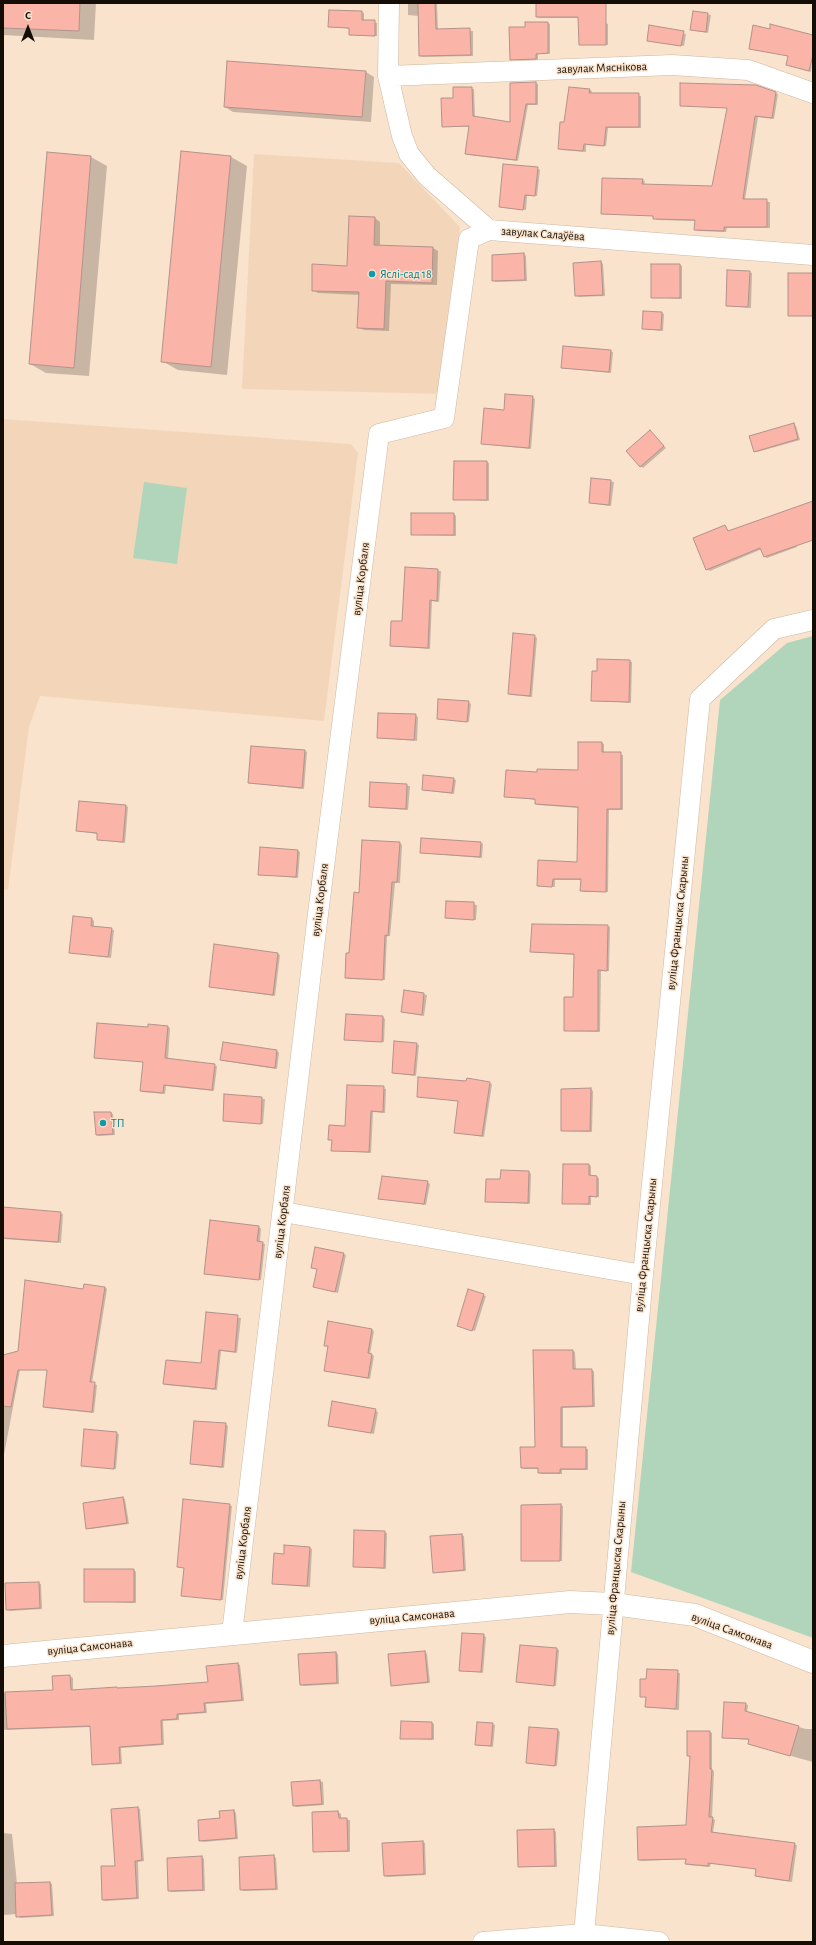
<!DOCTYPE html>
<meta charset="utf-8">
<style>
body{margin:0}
#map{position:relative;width:816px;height:1945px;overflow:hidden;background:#fae3cc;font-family:"Alegreya Sans",sans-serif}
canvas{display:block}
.frame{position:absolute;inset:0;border:4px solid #140d06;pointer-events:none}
.north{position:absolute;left:8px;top:8px;width:40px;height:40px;-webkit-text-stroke:3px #fae3cc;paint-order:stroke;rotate:0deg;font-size:11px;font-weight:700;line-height:16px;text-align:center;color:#140d06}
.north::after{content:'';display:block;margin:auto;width:14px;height:18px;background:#140d06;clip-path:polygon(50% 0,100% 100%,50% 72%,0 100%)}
</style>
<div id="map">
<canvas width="816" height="1945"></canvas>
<div class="frame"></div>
<div class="north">С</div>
</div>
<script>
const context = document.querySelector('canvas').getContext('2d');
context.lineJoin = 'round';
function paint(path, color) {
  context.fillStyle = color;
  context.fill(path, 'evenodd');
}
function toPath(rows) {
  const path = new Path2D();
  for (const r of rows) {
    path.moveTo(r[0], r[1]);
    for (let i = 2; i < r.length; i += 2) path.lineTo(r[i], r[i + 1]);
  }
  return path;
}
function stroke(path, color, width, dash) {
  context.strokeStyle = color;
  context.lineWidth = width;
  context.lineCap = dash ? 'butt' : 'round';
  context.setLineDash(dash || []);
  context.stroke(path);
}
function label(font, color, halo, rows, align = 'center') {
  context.font = font + ' "Alegreya Sans",sans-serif';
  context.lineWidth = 3;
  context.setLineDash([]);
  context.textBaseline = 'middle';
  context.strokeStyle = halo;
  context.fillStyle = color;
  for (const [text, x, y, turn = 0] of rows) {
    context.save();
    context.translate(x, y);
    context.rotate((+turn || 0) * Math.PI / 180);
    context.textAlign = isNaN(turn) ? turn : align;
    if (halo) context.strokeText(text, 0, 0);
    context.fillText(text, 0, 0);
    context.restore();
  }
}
const built = toPath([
 [254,154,399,163,460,227,442,394,242,389],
 [3,419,351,444,358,453,324,721,40,696,29,727,8,890,3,889]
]);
const green = toPath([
 [144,482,187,488,177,564,133,558],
 [813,636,813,1638,631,1572,720,700,787,643]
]);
const shadow = toPath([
 [3,3,96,3,94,40,3,35],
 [226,3,247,3,247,4],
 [408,3,437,3,438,30,473,31,473,56,422,57,420,55,419,16,408,15],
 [537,3,570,3,582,18,540,18,537,17],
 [362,12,364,13,364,21,377,23,377,36,352,35,350,34,350,29,329,26],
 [693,12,711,15,708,33,691,30],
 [548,23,550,24,550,54,538,54,538,60,511,59,526,28],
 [605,23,608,24,608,45,580,44],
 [650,26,686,34,684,46,648,40],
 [813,36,811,72,787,65,789,56,750,48],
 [366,72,374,77,371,122,233,112,225,107],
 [535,83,538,84,538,105,528,105,518,161,469,155,466,154,470,127,443,126,454,99,454,88,474,89,475,117,511,123],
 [589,90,592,91,591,94,641,96,641,128,608,128,606,146,586,145,586,152,562,150,559,149,565,123],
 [775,93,778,94,774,119,758,117,745,200,770,202,770,228,727,228,726,232,698,231,695,229,696,221,657,220,654,216,602,214,642,180,645,181,644,185,713,187,727,108,681,105],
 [91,157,107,166,89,376,46,373,30,364],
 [231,157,247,166,227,375,178,370,162,361],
 [537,168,540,170,537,196,527,196,526,210,500,207],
 [350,218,375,218,380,222,380,246,433,248,438,251,437,285,391,284,389,331,364,330,358,327,360,295,318,293,313,290,348,267],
 [524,254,526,256,527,281,496,282,493,280],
 [601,262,603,264,605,296,579,297,576,296],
 [680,265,682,266,682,299,652,297],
 [749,272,752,273,751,308,727,306],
 [813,274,813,316,792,316,789,315],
 [662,313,664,314,663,331,643,329],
 [610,351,613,352,611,373,562,368],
 [532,397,535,399,531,449,482,444,505,411],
 [793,424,796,426,800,440,757,452,755,451],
 [650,431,666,448,643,468,640,466],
 [487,462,489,463,489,501,454,499],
 [592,479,614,482,611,506,590,503],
 [813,502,813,537,796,544,797,547,767,558,765,557,762,549,710,571,707,569,725,526,729,532],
 [412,514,454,514,456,516,456,536,414,535,412,534],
 [405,568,441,571,439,602,432,601,430,649,391,646,402,622],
 [534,636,537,638,532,697,512,695,509,694],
 [629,661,632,662,631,703,592,700,598,672],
 [468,702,471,704,469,722,438,719],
 [415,715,418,717,417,741,378,738],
 [602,743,604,744,604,753,623,755,623,810,609,810,608,892,584,892,581,890,582,880,555,880,555,887,540,886,538,885,578,863,579,808,538,805,536,804,536,800,506,796,538,773,579,771],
 [305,751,307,752,304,789,249,783],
 [453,779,456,780,454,794,423,790],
 [371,783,410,786,408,810,370,807],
 [126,806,128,807,125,843,100,840,98,839,98,834,77,831],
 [400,843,402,845,400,883,395,883,390,936,387,936,385,980,349,979,346,978,360,894],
 [481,843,483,844,482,858,421,853],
 [298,851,300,852,298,878,259,874],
 [447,902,477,905,476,920,446,918],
 [74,918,92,919,94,921,94,927,114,930,111,958,70,952],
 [607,926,610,927,609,971,601,971,600,1032,567,1031,565,1030,574,998,575,955,531,952],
 [278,954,280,955,275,996,210,987],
 [404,991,427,995,424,1016,402,1012],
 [383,1017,385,1019,384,1042,345,1039],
 [168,1027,170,1028,168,1060,217,1066,214,1091,166,1086,165,1094,143,1092,141,1091,143,1062,95,1057],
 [224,1043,277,1051,279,1053,277,1069,224,1061,222,1060],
 [416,1044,419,1045,416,1076,393,1073],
 [489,1083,492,1084,484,1137,455,1132,459,1101,418,1097],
 [348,1086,386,1089,385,1113,373,1112,371,1153,332,1150,333,1141,329,1139,346,1127],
 [591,1089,593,1091,592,1132,562,1131],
 [225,1095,265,1099,263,1124,224,1120],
 [110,1113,113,1114,115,1135,99,1136,97,1135],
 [589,1165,591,1166,591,1176,599,1178,599,1197,591,1197,591,1205,563,1203],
 [529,1172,531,1174,530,1204,486,1201,501,1180],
 [427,1182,430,1184,426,1205,379,1198],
 [3,1208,63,1214,61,1243,3,1239],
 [211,1222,261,1228,260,1242,265,1244,261,1280,205,1273],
 [343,1254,346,1255,338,1293,314,1287,318,1269,314,1268],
 [105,1287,107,1289,92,1383,97,1385,94,1413,46,1408,44,1407,48,1370,20,1370,3,1460,3,1356,19,1351],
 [483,1295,486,1296,475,1331,460,1326],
 [206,1313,241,1318,237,1353,221,1351,217,1390,167,1385,165,1384,202,1364],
 [372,1330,374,1331,370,1354,374,1356,370,1379,328,1371,329,1347,325,1345],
 [573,1351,575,1352,576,1370,594,1371,595,1407,563,1408,563,1448,588,1449,588,1470,562,1470,562,1474,541,1474,539,1473,539,1469,524,1469,522,1468,536,1448],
 [375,1410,378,1412,374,1434,329,1425],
 [225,1424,228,1426,224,1468,191,1464],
 [85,1430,119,1434,116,1469,82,1465],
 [123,1498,125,1499,129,1524,90,1529,87,1528],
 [184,1500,232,1506,223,1600,182,1595,185,1568],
 [560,1505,563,1506,562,1561,522,1560],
 [355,1531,387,1533,386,1569,354,1566],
 [461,1535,464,1536,466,1571,436,1573,434,1572],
 [309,1548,312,1549,310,1587,273,1584,285,1555],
 [134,1570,136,1572,136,1603,85,1601],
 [38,1583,41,1584,42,1609,10,1611,7,1610],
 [483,1635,486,1637,483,1673,460,1670],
 [557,1649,559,1650,556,1686,517,1682],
 [425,1652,427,1654,430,1683,394,1686,392,1685],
 [335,1653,338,1654,339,1684,304,1686,301,1685],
 [238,1664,240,1665,244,1701,206,1704,207,1713,179,1715,179,1720,163,1721,164,1745,121,1748,122,1764,95,1765,93,1764,91,1727,3,1730,3,1693,54,1691,53,1677,70,1676,73,1678,73,1691,117,1688,120,1689,209,1683],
 [648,1670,680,1673,679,1710,646,1707,647,1698,641,1696,647,1680],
 [745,1704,748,1705,747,1713,806,1729,813,1729,813,1762,751,1745,749,1744,750,1740,723,1738],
 [432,1723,434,1724,434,1740,401,1738],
 [492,1724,495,1725,493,1747,476,1744],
 [558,1730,560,1732,557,1766,527,1763],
 [710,1732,712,1733,712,1770,714,1771,712,1818,715,1820,713,1833,797,1845,792,1882,758,1877,756,1876,757,1869,711,1863,710,1867,689,1865,686,1864,687,1859,642,1861,639,1860,687,1826,690,1757,688,1756],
 [320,1781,323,1782,324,1805,296,1807,294,1805,292,1783],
 [138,1808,140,1809,144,1861,138,1862,139,1899,105,1901,103,1899],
 [234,1811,236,1813,238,1839,203,1842,200,1840,221,1819],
 [338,1812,341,1814,341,1819,350,1820,350,1852,314,1851],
 [554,1830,556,1832,557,1867,519,1866],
 [3,1833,12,1834,17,1884,50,1883,52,1884,54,1916,20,1918,17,1914,3,1915],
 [422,1842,425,1843,426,1875,387,1877,385,1875],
 [274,1856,276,1858,278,1890,244,1891,241,1890],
 [202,1857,204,1859,205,1891,171,1892,169,1890]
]);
const building = toPath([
 [3,3,80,3,79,31,3,28,3,3],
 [418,3,435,3,436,29,470,28,471,55,419,56,418,3],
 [536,3,606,3,606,45,579,45,578,17,536,17,536,3],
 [329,10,362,11,362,20,375,20,375,36,349,35,349,28,328,27,329,10],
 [693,11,708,13,706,32,690,30,693,11],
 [525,22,548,22,548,53,536,54,536,59,510,60,509,27,525,27,525,22],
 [770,24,813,35,813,55,809,71,786,65,788,56,749,49,753,25,770,29,770,24],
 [649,25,684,31,681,46,647,41,649,25],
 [227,61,366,71,362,117,224,107,227,61],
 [536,82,536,104,526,104,516,160,465,154,469,126,442,127,441,98,453,98,453,87,472,87,473,116,510,122,510,83,536,82],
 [680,83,756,85,776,92,772,118,755,116,743,199,767,199,767,227,724,227,724,231,694,230,695,220,653,219,653,216,601,214,602,178,643,179,642,184,712,186,727,108,680,106,680,83],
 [569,87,590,89,589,93,639,93,639,127,606,127,604,146,584,144,583,151,558,149,560,122,564,122,569,87],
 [181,151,231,156,211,367,161,362,181,151],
 [47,152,91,156,74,368,29,364,47,152],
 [503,164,538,167,535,196,525,195,523,210,499,207,503,164],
 [349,216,375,217,374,245,433,247,432,283,386,281,384,329,357,328,359,292,312,291,312,264,347,266,349,216],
 [524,253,525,280,492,281,492,255,524,253],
 [601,261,603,295,575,296,573,263,601,261],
 [651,264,680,264,680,298,651,298,651,264],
 [727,270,750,271,748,307,726,306,727,270],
 [788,273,813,273,813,316,788,316,788,273],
 [643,311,662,312,661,330,642,329,643,311],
 [563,346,611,350,609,372,561,368,563,346],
 [505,394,533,396,529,448,481,444,484,408,504,410,505,394],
 [794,423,798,439,754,452,749,436,794,423],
 [650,430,664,446,640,467,626,451,650,430],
 [454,461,487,461,487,500,453,500,454,461],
 [591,478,611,480,609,505,589,503,591,478],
 [813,501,813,540,764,557,760,548,706,570,693,538,725,525,728,531,813,501],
 [411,513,454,513,454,535,411,535,411,513],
 [405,567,438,569,437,601,430,600,428,648,390,646,391,621,402,621,405,567],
 [513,633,535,635,530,696,508,694,513,633],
 [597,659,630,660,629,702,591,701,592,671,597,671,597,659],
 [438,699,469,701,467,722,437,719,438,699],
 [378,713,416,714,414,740,377,738,378,713],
 [578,742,602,742,602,752,621,752,621,809,607,809,606,892,580,891,581,879,553,879,552,887,537,886,538,860,577,862,578,807,535,804,535,799,504,797,506,770,537,772,537,769,578,770,578,742],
 [251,746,305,750,302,788,248,783,251,746],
 [423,775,454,778,452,793,422,790,423,775],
 [370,782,407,784,406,809,369,807,370,782],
 [79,801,126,805,123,842,97,840,97,833,76,831,79,801],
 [421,838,481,842,480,857,420,853,421,838],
 [362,840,400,842,397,882,392,882,388,936,385,935,383,980,345,978,346,953,349,953,354,892,359,893,362,840],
 [260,847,298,850,296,877,258,875,260,847],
 [446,901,474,902,474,920,445,918,446,901],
 [73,916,92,918,91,926,112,928,108,957,69,953,73,916],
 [532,924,608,925,607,971,598,970,598,1031,564,1031,564,997,573,997,574,954,530,952,532,924],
 [214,944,278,953,273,995,209,987,214,944],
 [404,990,424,993,422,1015,401,1012,404,990],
 [346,1014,383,1016,382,1042,344,1040,346,1014],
 [97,1023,148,1027,148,1024,168,1026,165,1058,215,1064,212,1090,164,1085,163,1093,140,1091,143,1062,94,1058,97,1023],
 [394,1041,417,1043,414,1075,392,1073,394,1041],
 [223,1042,277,1050,275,1068,220,1060,223,1042],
 [418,1077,466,1081,467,1078,490,1082,482,1136,454,1133,458,1101,417,1097,418,1077],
 [347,1085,384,1086,383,1112,371,1111,369,1152,331,1151,332,1140,328,1140,329,1125,345,1126,347,1085],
 [591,1088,590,1131,561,1131,561,1089,591,1088],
 [224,1094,262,1097,261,1124,223,1121,224,1094],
 [94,1112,111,1112,113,1134,96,1135,94,1112],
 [563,1164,589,1164,589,1175,597,1176,597,1197,589,1196,589,1204,562,1204,563,1164],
 [501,1170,529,1171,528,1203,485,1202,486,1179,500,1179,501,1170],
 [382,1176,428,1181,424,1204,378,1199,382,1176],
 [3,1207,61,1212,58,1242,3,1238,3,1207],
 [210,1220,259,1226,257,1241,263,1242,259,1280,204,1274,210,1220],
 [315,1247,344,1253,335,1292,313,1287,317,1269,311,1268,315,1247],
 [25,1280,83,1289,84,1284,105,1287,90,1382,95,1382,92,1412,43,1407,47,1370,18,1370,11,1407,3,1406,3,1355,18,1351,25,1280],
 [468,1289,484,1294,472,1331,457,1326,468,1289],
 [206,1312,238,1315,235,1352,219,1350,215,1389,163,1384,166,1360,201,1363,206,1312],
 [328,1321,372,1329,368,1353,372,1354,368,1378,324,1371,328,1346,324,1346,328,1321],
 [533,1350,573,1350,573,1369,592,1369,593,1406,561,1407,561,1447,586,1447,586,1469,560,1469,560,1473,538,1473,538,1468,521,1468,520,1447,535,1447,533,1350],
 [332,1401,376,1409,371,1433,328,1426,332,1401],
 [194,1421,226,1423,222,1467,190,1464,194,1421],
 [84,1429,117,1432,114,1469,81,1466,84,1429],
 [123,1497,127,1523,86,1529,83,1503,123,1497],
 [183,1499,230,1504,221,1600,181,1596,184,1568,177,1567,183,1499],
 [561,1504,560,1561,521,1561,521,1505,561,1504],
 [354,1530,385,1531,384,1568,353,1567,354,1530],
 [462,1534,464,1570,433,1573,430,1536,462,1534],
 [284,1545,310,1547,307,1586,272,1584,274,1553,284,1554,284,1545],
 [84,1569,134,1569,134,1602,84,1602,84,1569],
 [39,1582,40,1608,6,1610,5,1583,39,1582],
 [462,1633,484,1634,481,1672,459,1671,462,1633],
 [520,1645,557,1648,554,1686,516,1682,520,1645],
 [425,1651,428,1682,391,1686,388,1654,425,1651],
 [336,1652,337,1683,300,1685,298,1654,336,1652],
 [238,1663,242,1700,204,1703,205,1712,177,1714,177,1719,161,1720,162,1744,119,1747,120,1763,92,1765,90,1726,7,1729,5,1692,53,1690,52,1676,70,1675,71,1690,117,1687,117,1688,156,1686,208,1682,206,1666,238,1663],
 [647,1669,678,1670,676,1709,645,1707,646,1697,640,1697,640,1679,646,1679,647,1669],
 [724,1702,746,1703,745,1711,799,1726,790,1756,748,1744,749,1739,722,1738,724,1702],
 [401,1721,432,1722,432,1739,400,1739,401,1721],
 [477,1722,493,1723,491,1746,475,1745,477,1722],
 [529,1727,558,1729,555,1766,526,1763,529,1727],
 [687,1731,710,1731,710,1769,712,1769,709,1817,713,1817,711,1832,795,1843,789,1881,755,1876,756,1869,708,1863,708,1866,685,1864,686,1859,638,1860,637,1827,686,1825,690,1756,687,1756,687,1731],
 [320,1780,322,1804,293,1806,291,1782,320,1780],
 [138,1807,142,1860,135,1861,137,1898,102,1900,101,1866,115,1866,111,1809,138,1807],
 [234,1810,236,1838,199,1841,198,1820,220,1818,219,1811,234,1810],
 [338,1811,339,1818,347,1818,348,1851,313,1852,312,1812,338,1811],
 [554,1829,555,1866,518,1867,517,1830,554,1829],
 [423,1841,424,1874,384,1876,382,1843,423,1841],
 [274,1855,276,1889,240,1890,239,1857,274,1855],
 [202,1856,203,1890,168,1891,167,1858,202,1856],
 [50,1882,52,1915,16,1917,15,1883,50,1882]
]);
const minor = toPath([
 [389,3,388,76,402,136,409,154,427,176,489,230,813,255],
 [388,76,672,65,748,70,813,93],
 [283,1212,643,1275],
 [232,1633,317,922,379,434,444,418,469,239,489,230],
 [584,1934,643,1275,700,699,774,629,813,620],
 [483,1942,584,1934,659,1942]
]);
const tertiary = toPath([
 [3,1656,570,1602,613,1604,695,1615,813,1662]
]);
const markers = [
 [372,274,4,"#0f9aa8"],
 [103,1123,4,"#0f9aa8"]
];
const streetNames = [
 ["завулак Мяснікова",602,68,-2],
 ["завулак Салаўёва",543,234,4],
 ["вуліца Корбаля",361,579,-83],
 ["вуліца Корбаля",320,900,-83],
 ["вуліца Францыска Скарыны",678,923,-84],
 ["вуліца Корбаля",282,1222,-83],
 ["вуліца Францыска Скарыны",646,1245,-84],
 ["вуліца Корбаля",243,1543,-83],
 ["вуліца Францыска Скарыны",616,1568,-85],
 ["вуліца Самсонава",412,1617,-5],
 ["вуліца Самсонава",732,1631,20],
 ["вуліца Самсонава",90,1647,-6]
];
const cultureNames = [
 ["Яслі-сад 18",380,274],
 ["ТП",111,1123]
];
paint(built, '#f3d6ba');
paint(green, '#b1d5ba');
paint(shadow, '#0003');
paint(building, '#fbb4a8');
stroke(building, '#b2928c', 1);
stroke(minor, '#cdb7a1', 21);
stroke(tertiary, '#cdb7a1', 23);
stroke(minor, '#fff', 20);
stroke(tertiary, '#fff', 22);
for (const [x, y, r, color] of markers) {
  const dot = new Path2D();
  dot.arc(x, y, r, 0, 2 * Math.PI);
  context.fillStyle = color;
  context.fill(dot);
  stroke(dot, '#fae3cc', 1.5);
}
label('12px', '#140d06', '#fae3cc', streetNames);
label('12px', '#0d838f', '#fae3cc', cultureNames, 'left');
</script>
